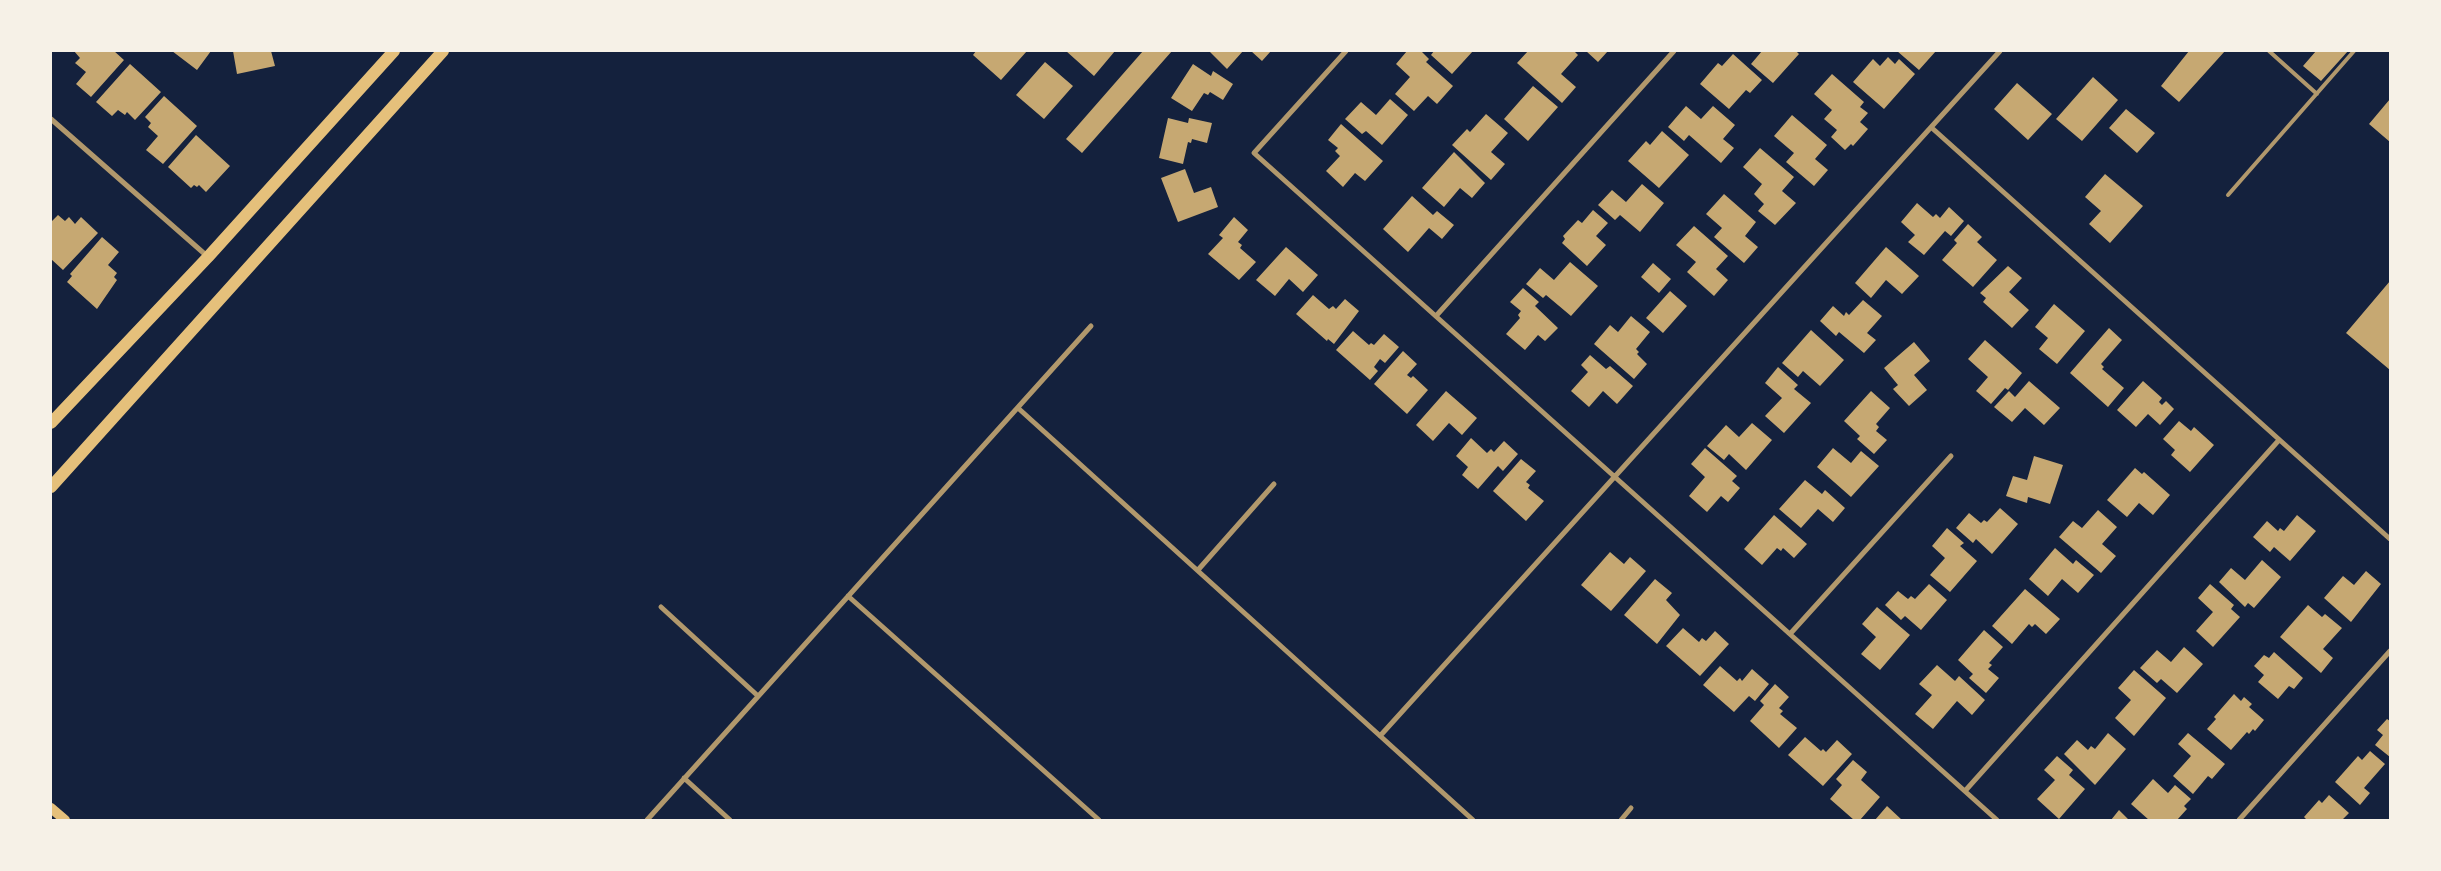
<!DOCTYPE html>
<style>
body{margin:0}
#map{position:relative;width:2441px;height:871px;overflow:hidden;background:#14213d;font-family:Manrope,sans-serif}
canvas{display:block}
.frame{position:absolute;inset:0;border:52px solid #f6f1e7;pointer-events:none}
</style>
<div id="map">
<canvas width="2441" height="871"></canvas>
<div class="frame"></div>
</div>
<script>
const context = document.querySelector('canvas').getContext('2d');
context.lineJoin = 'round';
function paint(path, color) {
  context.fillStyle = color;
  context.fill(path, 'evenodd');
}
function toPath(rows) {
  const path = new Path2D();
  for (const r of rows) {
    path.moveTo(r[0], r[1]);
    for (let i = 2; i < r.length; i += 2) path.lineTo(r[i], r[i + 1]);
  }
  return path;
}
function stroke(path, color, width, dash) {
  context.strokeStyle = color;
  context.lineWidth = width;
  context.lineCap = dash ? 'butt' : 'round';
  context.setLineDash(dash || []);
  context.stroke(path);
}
const building = toPath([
 [74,51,114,51,124,60,91,97,76,84,86,72,75,63,80,58],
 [172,51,211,51,197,70],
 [233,51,271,51,275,66,237,74],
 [976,51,1027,51,1001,80,973,55],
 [1066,51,1115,51,1094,76],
 [1143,51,1172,51,1082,153,1066,139],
 [1209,51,1243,51,1227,69],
 [1251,51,1271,51,1262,61],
 [1407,51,1421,51,1429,59,1426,62,1453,86,1437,104,1428,96,1414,111,1395,94,1410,77,1396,64],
 [1434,51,1473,51,1452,74,1431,55],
 [1528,51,1574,51,1578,55,1561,74,1576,87,1562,103,1517,63],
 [1586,51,1608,51,1598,62],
 [1762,51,1796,51,1799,54,1773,83,1751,64],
 [1897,51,1936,51,1919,70],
 [2189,51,2225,51,2179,102,2161,86],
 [2316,51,2348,51,2321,81,2303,66],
 [1733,54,1762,80,1750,93,1746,90,1729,109,1700,84,1718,63,1722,66],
 [1888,57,1895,64,1899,59,1915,74,1884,109,1853,82,1873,59,1880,66],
 [1045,62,1073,86,1044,119,1016,95],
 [130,64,161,92,135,120,127,112,125,115,118,110,112,116,96,102],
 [1193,64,1211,76,1213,71,1233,84,1223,100,1210,92,1208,95,1204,93,1192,111,1171,98],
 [1832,74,1864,102,1860,107,1868,113,1860,122,1868,129,1853,146,1851,144,1845,150,1831,137,1837,130,1824,119,1832,110,1814,94],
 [2093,77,2118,100,2082,141,2056,119],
 [2017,83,2052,114,2028,140,1994,109],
 [1533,86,1558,107,1528,141,1504,119],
 [164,96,197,126,163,164,146,150,158,136,148,127,151,123,145,117],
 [1390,99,1408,115,1382,145,1366,131,1362,134,1345,119,1361,102,1376,115],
 [2390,99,2390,142,2369,124],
 [1686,106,1701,119,1713,106,1735,125,1723,139,1734,148,1721,163,1689,135,1684,141,1668,127],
 [2126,109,2155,133,2137,153,2109,128],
 [1486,114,1508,133,1491,152,1505,164,1491,180,1452,145,1467,129,1470,132],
 [1792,115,1827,145,1815,159,1828,170,1814,186,1786,162,1794,153,1774,136],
 [1168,118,1188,123,1189,118,1212,123,1207,143,1192,139,1191,143,1188,142,1183,164,1159,158],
 [1341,124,1383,161,1365,181,1355,173,1343,187,1326,171,1340,156,1335,151,1338,148,1328,140],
 [1662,131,1689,155,1659,188,1628,161,1646,141,1650,145],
 [196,135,230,166,206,192,199,185,197,187,194,185,191,188,168,167],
 [1760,148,1794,177,1782,191,1796,203,1775,225,1758,211,1764,204,1754,194,1762,184,1743,167],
 [1454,152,1485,183,1472,198,1460,188,1444,207,1422,188],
 [1185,169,1194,193,1211,187,1218,207,1178,222,1161,178],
 [2105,174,2143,206,2110,243,2089,224,2101,211,2085,197],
 [1642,184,1664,203,1640,232,1620,215,1615,220,1598,205,1612,190,1626,202],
 [1724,194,1756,222,1745,236,1758,247,1744,263,1714,237,1722,228,1706,214],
 [1412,196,1433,215,1437,211,1454,225,1442,239,1429,228,1408,252,1383,229],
 [1917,203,1933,217,1936,214,1940,218,1949,207,1964,221,1951,236,1945,231,1924,255,1908,242,1915,235,1901,222],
 [1593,210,1608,223,1596,236,1606,245,1587,266,1562,243,1565,239,1563,236,1578,220,1582,223],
 [58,215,65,221,69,217,75,224,81,217,98,233,63,270,51,259,51,222],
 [1234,217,1248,230,1238,242,1242,245,1240,248,1256,262,1239,280,1208,254,1223,238,1219,235],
 [1968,224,1982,237,1977,242,1997,260,1973,287,1942,260,1957,243,1954,240],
 [1694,226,1728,256,1716,269,1728,280,1714,296,1687,272,1696,262,1676,245],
 [102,237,119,252,108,265,117,273,114,277,117,280,97,309,67,282,72,276,70,274],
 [1286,247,1318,275,1303,292,1289,279,1275,296,1256,280],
 [1886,247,1919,276,1902,294,1886,280,1871,298,1855,283],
 [1570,262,1598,286,1571,316,1546,295,1543,298,1526,284,1540,268,1554,280],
 [1653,263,1671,279,1659,293,1641,277],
 [2008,266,2022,278,2009,292,2029,310,2012,328,1983,302,1986,298,1980,293],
 [2390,281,2390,370,2346,333],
 [1523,288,1539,302,1535,306,1558,328,1545,341,1538,335,1525,350,1506,334,1520,318,1518,315,1521,311,1510,302],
 [1670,291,1687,306,1663,333,1646,318],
 [1313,295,1329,309,1333,306,1336,309,1345,299,1359,311,1334,344,1328,339,1327,341,1296,314],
 [1863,300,1882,316,1867,333,1876,340,1864,353,1839,332,1836,336,1820,321,1833,306,1844,316,1846,312,1849,315],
 [2054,304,2085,331,2057,364,2039,349,2048,338,2035,327],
 [1631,316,1650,332,1636,349,1639,352,1637,354,1647,364,1634,379,1594,344,1610,325,1618,332],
 [2109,328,2122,340,2101,364,2104,367,2102,369,2124,388,2108,407,2070,373],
 [1811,330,1844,360,1820,386,1803,371,1798,377,1782,363],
 [1353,331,1369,345,1371,343,1374,345,1384,334,1399,347,1385,363,1380,359,1374,367,1378,371,1370,380,1336,350],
 [1985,340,2022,373,2008,390,2005,388,1991,404,1976,391,1988,377,1968,359],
 [1914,342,1930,361,1914,375,1927,390,1909,406,1893,389,1898,385,1884,368],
 [1403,351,1417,364,1407,375,1411,378,1413,376,1428,390,1407,414,1374,384],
 [1590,355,1606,369,1610,366,1633,386,1617,404,1603,391,1589,407,1571,391,1588,372,1581,365],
 [1778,367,1798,385,1794,389,1811,403,1784,433,1765,416,1782,398,1765,383],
 [2029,381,2060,408,2044,425,2025,408,2012,422,1994,407,2009,391,2015,397],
 [2143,381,2162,398,2159,402,2162,405,2166,401,2174,409,2160,425,2148,414,2136,427,2117,410],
 [1446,391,1477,418,1462,435,1449,423,1433,441,1416,425],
 [1871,391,1890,408,1876,424,1879,427,1876,431,1887,440,1874,454,1857,439,1860,436,1844,421],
 [2179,421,2191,431,2194,427,2214,445,2190,472,2171,455,2175,450,2163,439],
 [1752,423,1772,440,1746,470,1729,454,1724,460,1707,446,1726,425,1739,437],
 [1471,438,1487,453,1491,449,1494,452,1504,441,1518,454,1503,471,1498,466,1478,489,1462,475,1468,467,1456,456],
 [1705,448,1737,476,1732,481,1740,488,1728,502,1721,496,1707,512,1689,496,1705,477,1691,464],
 [1833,448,1851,463,1861,451,1879,466,1851,497,1817,467],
 [2034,456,2063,465,2050,504,2028,497,2027,503,2006,496,2013,476,2027,480],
 [1521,459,1536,471,1526,482,1530,485,1528,488,1544,501,1526,521,1493,491],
 [2135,468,2142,474,2144,472,2170,495,2153,515,2139,503,2127,517,2107,500],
 [1805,480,1822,494,1825,490,1845,508,1833,522,1818,509,1801,528,1779,509],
 [2000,508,2018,524,1992,554,1976,539,1973,543,1956,528,1969,513,1981,523,1984,520,1987,522],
 [2098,510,2117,527,2102,544,2116,556,2101,573,2059,537,2073,521,2082,528],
 [1774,515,1807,544,1794,558,1783,548,1781,551,1777,548,1762,565,1744,549],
 [2297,515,2316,531,2290,561,2274,547,2270,552,2253,537,2267,521,2278,531,2280,528,2284,531],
 [1947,528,1964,543,1960,546,1977,561,1950,592,1930,575,1945,558,1932,546],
 [2055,548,2073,564,2076,560,2094,575,2078,593,2062,579,2048,596,2029,579],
 [1610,552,1624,564,1630,557,1646,571,1611,611,1581,585],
 [2262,560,2281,577,2254,608,2248,603,2245,607,2219,582,2231,568,2245,580],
 [2366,571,2381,584,2351,622,2324,598,2343,576,2354,585],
 [1655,579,1672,593,1666,600,1680,615,1657,644,1624,615],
 [1929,584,1947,600,1921,630,1905,616,1901,620,1885,605,1898,591,1908,599,1911,596,1915,599],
 [2210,584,2234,605,2231,609,2240,617,2213,647,2196,631,2213,612,2198,598],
 [2025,589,2060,619,2046,634,2035,624,2032,627,2029,624,2012,644,1992,626],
 [2308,605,2322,617,2325,614,2342,628,2323,649,2333,658,2321,673,2280,637],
 [1877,607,1910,635,1880,670,1861,654,1876,637,1862,624],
 [1683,628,1699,642,1702,638,1706,641,1715,631,1729,644,1700,676,1666,646],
 [1984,630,2003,647,1989,663,1992,665,1988,669,1999,678,1986,693,1969,678,1973,674,1958,660],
 [2184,647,2203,664,2177,693,2161,679,2157,683,2140,668,2157,650,2171,662],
 [2274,652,2303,678,2294,689,2289,686,2278,699,2258,682,2264,675,2254,666,2264,655,2269,658],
 [1937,665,1955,681,1959,676,1985,700,1972,715,1957,701,1933,729,1915,714,1932,695,1919,684],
 [1720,666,1737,681,1740,678,1742,681,1752,669,1769,684,1755,701,1749,696,1734,712,1703,685],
 [2134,670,2166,698,2134,736,2115,718,2131,700,2118,688],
 [1775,684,1789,697,1779,708,1783,711,1780,714,1797,728,1779,748,1750,721,1764,705,1760,701],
 [2234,694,2241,701,2244,697,2252,704,2249,707,2264,720,2255,731,2253,729,2249,734,2247,732,2231,750,2207,729,2216,719,2214,717],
 [2387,719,2390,721,2390,757,2375,745,2383,735,2377,730],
 [2108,733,2126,749,2095,785,2064,754,2077,740,2088,750,2091,746,2095,749],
 [2188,733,2225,764,2212,779,2208,776,2193,794,2173,776,2191,756,2178,744],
 [1805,737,1821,751,1823,749,1826,752,1837,740,1852,754,1823,786,1788,755],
 [2370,751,2385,764,2364,788,2370,793,2360,805,2335,782,2358,756,2362,760],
 [2057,756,2073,770,2069,775,2085,789,2059,819,2037,799,2055,780,2044,770],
 [1853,760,1867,772,1861,780,1880,797,1860,820,1854,820,1830,799,1842,785,1836,779],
 [2153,779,2168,793,2175,785,2191,799,2184,806,2187,809,2177,820,2149,820,2131,804],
 [2329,795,2349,813,2342,820,2307,820,2304,817,2319,800,2322,803],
 [1887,806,1902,820,1875,820],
 [2119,810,2129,820,2111,820]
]);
const service = toPath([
 [2269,51,2317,94],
 [2228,195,2354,51]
]);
const minor = toPath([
 [1346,51,1254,153,1997,820],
 [51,119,207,256],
 [1932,128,2390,539],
 [1436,316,1674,51],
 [1018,408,1473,820],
 [1198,570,1274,484],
 [848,596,1099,820],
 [661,607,758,696],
 [1790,634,1951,456],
 [1380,736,2000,51],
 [684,778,730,820],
 [1965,791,2279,440],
 [647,820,1091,326],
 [1621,820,1631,808],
 [2239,820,2390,651]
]);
const secondary = toPath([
 [51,808,65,820]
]);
const primary = toPath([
 [51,423,208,257,394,51],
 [51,487,443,51]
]);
paint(building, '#c6a872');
stroke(service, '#b1986c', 4);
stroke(minor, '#b1986c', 5);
stroke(secondary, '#e5c07b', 10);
stroke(primary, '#e5c07b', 12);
</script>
